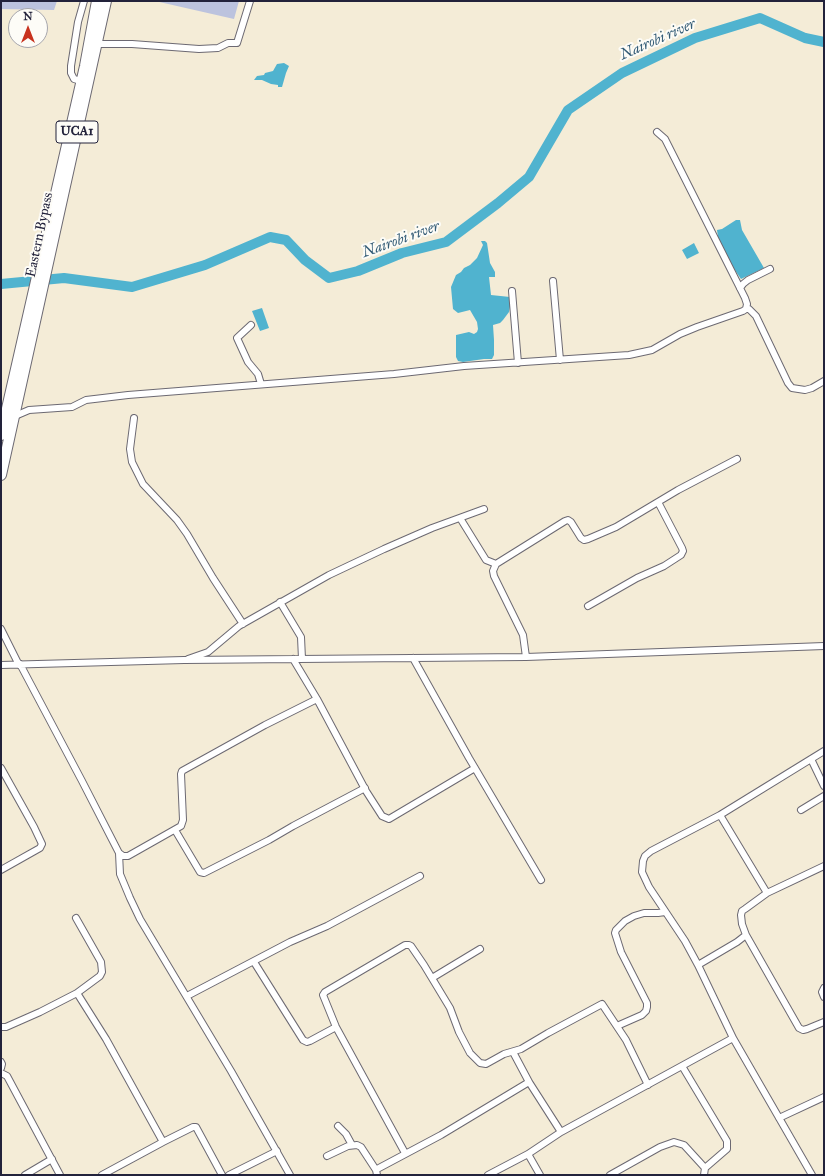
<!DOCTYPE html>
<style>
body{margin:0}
#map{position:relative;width:825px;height:1176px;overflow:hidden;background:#f4ecd7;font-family:"IM FELL Great Primer",serif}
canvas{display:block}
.frame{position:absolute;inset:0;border:2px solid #22223b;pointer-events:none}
.north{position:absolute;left:8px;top:8px;width:40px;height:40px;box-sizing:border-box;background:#fdfcf7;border:1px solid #a5a5ac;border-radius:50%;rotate:0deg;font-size:11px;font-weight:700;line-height:16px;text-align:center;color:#22223b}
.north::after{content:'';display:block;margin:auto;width:14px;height:18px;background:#c8321e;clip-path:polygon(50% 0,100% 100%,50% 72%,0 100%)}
</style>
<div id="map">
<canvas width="825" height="1176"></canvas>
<div class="frame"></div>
<div class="north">N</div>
</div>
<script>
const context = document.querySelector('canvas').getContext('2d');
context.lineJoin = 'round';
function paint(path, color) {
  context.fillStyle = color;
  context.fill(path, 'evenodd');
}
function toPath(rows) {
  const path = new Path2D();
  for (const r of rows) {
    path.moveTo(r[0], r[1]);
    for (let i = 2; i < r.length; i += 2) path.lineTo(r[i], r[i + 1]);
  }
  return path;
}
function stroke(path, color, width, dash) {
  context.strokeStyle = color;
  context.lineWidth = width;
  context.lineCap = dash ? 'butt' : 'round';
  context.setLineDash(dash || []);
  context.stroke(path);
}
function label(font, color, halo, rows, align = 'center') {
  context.font = font + ' "IM FELL Great Primer",serif';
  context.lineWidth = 4;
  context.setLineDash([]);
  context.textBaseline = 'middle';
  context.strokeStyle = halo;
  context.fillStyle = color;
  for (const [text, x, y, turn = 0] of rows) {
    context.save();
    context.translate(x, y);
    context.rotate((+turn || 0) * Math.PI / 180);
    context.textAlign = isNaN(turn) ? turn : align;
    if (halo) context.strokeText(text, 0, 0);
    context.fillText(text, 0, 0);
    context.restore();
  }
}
const industrial = toPath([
 [1,1,57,1,54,10,1,9],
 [155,1,239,1,234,19]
]);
const water = toPath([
 [284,63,289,66,286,73,282,87,278,87,278,85,271,84,262,80,254,80,257,76,264,75,265,73,273,71,277,64],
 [736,220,740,220,742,230,764,268,741,279,730,263,718,237,717,230,722,229],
 [481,241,485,241,487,243,490,263,495,272,495,277,489,277,491,295,510,297,511,300,509,312,503,320,500,323,493,325,494,340,494,355,492,359,484,359,463,362,458,361,456,357,456,335,469,332,474,334,477,332,478,329,477,322,470,310,458,313,453,309,451,287,456,275,461,272,464,268,470,265,477,258,483,245],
 [694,243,699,253,687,259,682,250],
 [262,308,269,328,260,331,252,311]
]);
const river = toPath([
 [1,284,64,278,132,287,205,265,270,237,286,240,305,260,329,278,358,271,402,253,446,242,498,203,529,177,568,110,622,73,695,38,760,18,805,38,824,42]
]);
const street = toPath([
 [97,44,132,44,199,49,218,48,228,43,237,43,250,1],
 [81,81,74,79,71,73,71,66,78,22,84,1],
 [553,281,560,360],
 [740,288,743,284,748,280,770,269],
 [512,291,518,363],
 [746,309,749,309,756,316,788,383,792,388,805,390,812,388,824,381],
 [251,325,237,338,248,362,258,374,261,384],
 [15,416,29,410,72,407,86,400,128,395,394,374,464,366,629,355,652,350,680,334,697,327,743,311,746,309,747,304,745,298,665,139,657,132],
 [134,418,130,449,132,462,143,484,177,520,187,534,213,578,243,624],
 [460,518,486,560,496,564],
 [280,602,301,637,302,659],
 [588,606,637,578,664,566,681,555,683,551,682,548,658,502],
 [1,629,19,665],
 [526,657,523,635,494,576,493,571,496,564,565,521,568,520,571,522,581,538,584,540,588,539,616,527,678,490,737,459],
 [413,658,469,758,541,880],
 [188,659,208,652,239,626,329,575,384,549,432,528,484,509],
 [293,659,317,699,366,791,382,816,389,819,475,768],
 [20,664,82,781,119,853,123,856,128,856,181,826,183,820,181,774,182,771,265,725,317,699],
 [1,665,184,660,526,657,824,646],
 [811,759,824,786],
 [1,768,34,827,42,844,40,848,1,870],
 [801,810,824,796],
 [720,815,651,851,645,856,643,861,642,872,649,887,685,941,698,965,733,1038,812,1175],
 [175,830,200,872,204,873,269,840,293,826,365,788],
 [119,853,120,874,130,898,140,919,231,1071,290,1175],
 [767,893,720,815,824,751],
 [746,935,799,1028,803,1030,807,1029,824,1022],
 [254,962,303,1040,307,1042,310,1041,336,1027],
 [698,965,737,942,746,935,742,924,741,915,742,911,745,909,767,893,824,866],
 [432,978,480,949],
 [824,988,822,992,824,997],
 [77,993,106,1039,163,1142,193,1127,196,1127,222,1175],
 [187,996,290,942,327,926,420,876],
 [617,1026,642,1015,646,1011,647,1007,647,1003,621,952,615,933,616,930,625,921,634,916,644,913,658,913,665,912],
 [1,1027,6,1027,40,1012,77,993,100,976,102,972,101,962,76,918],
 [513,1052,529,1082],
 [1,1062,2,1064,1,1068],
 [682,1066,727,1141,727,1149,705,1168,704,1175],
 [1,1073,7,1076,60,1175],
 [779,1118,824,1097],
 [338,1126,346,1134,352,1145],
 [405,1153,336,1027,323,995,325,992,405,945,409,945,411,946,424,965,450,1008,459,1032,470,1053,480,1063,486,1064,504,1054,521,1049,548,1033,602,1004,626,1040,648,1085],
 [528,1154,540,1175],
 [327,1156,348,1146,357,1145,361,1147,376,1170],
 [25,1175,52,1159],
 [102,1175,163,1142],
 [229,1175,277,1151],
 [377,1175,376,1170,379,1168,441,1135,529,1082,561,1132],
 [488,1175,528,1154,561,1132,733,1038],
 [610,1175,660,1147,674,1142,684,1145,705,1168]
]);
const primary = toPath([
 [1,435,85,66,97,1],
 [1,475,106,1]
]);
const shields = [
 [77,132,42]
];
const shieldNames = [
 ["UCA1",77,132]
];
const streetNames = [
 ["Eastern Bypass",40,235,-78]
];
const waterNames = [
 ["Nairobi river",658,40,-24],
 ["Nairobi river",401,240,-20]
];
paint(industrial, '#bcc3de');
paint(water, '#50b3cf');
stroke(river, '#50b3cf', 10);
stroke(street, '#6c6972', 8);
stroke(primary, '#6c6972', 12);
stroke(street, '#fff', 6);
stroke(primary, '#fff', 10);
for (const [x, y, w] of shields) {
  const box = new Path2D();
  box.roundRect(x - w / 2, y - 11, w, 22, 3);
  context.fillStyle = '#fdfcf7';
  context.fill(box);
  stroke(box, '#22223b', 1);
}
label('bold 13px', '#22223b', null, shieldNames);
label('14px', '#22223b', '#fdfcf7', streetNames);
label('italic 15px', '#345c76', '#fdfcf7', waterNames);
</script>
